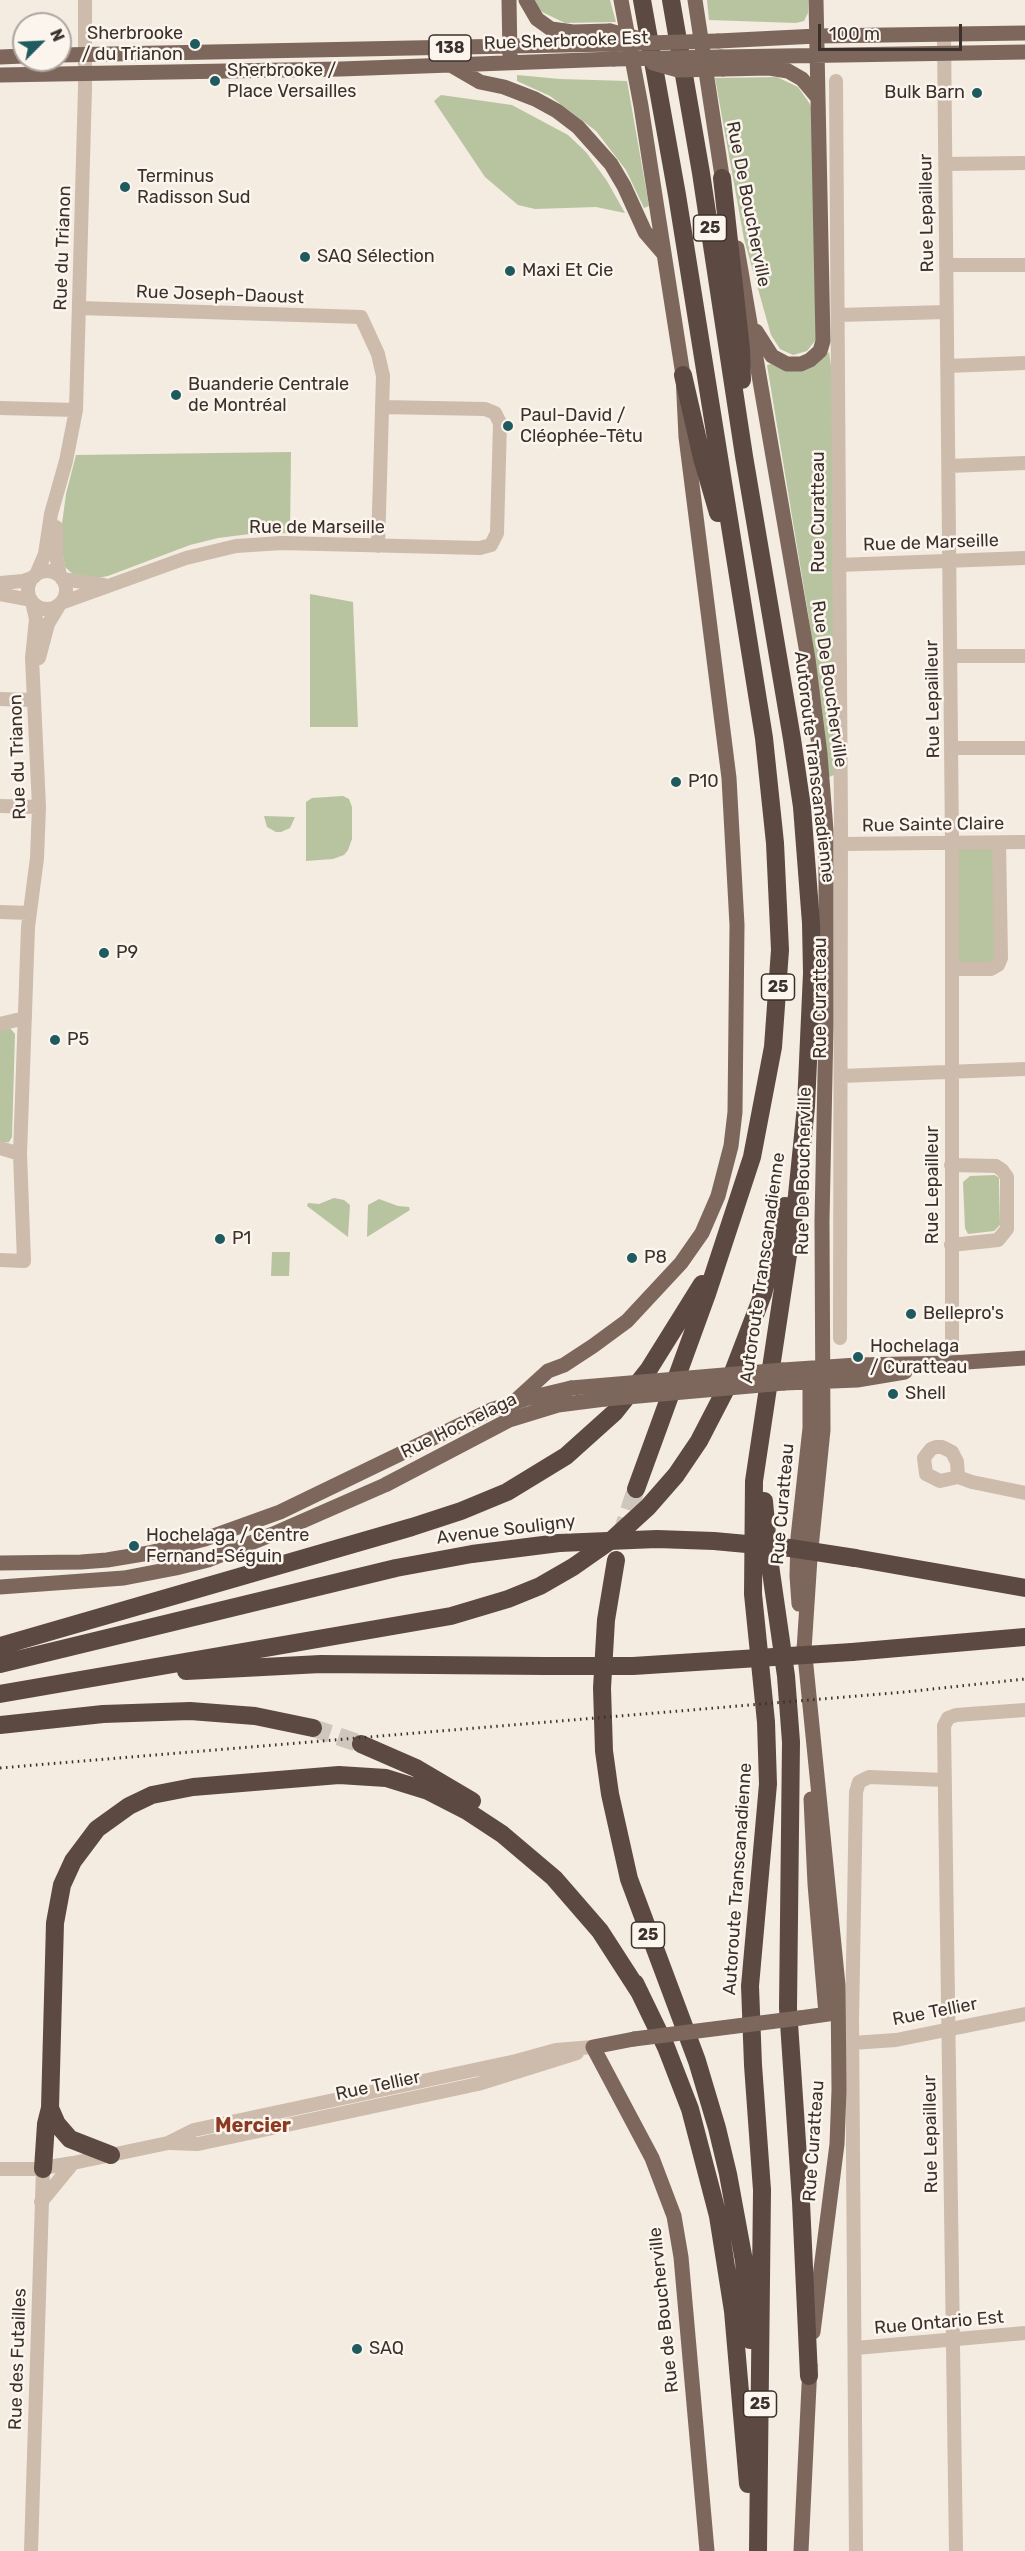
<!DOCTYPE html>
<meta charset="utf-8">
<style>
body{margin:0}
#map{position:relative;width:1025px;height:2551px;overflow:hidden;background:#f4ebe1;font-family:Rubik,sans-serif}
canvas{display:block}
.north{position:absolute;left:12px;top:12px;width:60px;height:60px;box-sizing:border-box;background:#fbf5ee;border:2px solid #aea6a0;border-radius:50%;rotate:66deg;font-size:16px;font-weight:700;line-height:24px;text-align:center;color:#3b302b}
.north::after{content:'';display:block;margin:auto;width:21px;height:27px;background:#1f5a5e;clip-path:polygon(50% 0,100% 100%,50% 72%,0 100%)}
.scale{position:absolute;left:818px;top:24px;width:144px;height:27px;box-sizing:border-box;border:3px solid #3b302b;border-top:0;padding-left:8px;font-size:18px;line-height:21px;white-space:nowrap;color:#3b302b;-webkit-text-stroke:4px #fbf5ee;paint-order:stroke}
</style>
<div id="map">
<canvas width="1025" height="2551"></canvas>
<div class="north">N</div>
<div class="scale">100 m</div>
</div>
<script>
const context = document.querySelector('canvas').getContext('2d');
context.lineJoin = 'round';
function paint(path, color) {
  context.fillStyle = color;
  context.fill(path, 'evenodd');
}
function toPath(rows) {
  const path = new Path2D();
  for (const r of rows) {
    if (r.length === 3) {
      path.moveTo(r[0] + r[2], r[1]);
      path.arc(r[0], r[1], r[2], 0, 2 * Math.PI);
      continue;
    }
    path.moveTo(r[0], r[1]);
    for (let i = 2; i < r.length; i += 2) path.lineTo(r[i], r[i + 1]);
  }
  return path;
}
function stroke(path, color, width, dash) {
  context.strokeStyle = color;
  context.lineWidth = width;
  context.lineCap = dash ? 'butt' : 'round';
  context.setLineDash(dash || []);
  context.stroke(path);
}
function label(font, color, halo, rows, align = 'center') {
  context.font = font + ' Rubik,sans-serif';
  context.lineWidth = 5;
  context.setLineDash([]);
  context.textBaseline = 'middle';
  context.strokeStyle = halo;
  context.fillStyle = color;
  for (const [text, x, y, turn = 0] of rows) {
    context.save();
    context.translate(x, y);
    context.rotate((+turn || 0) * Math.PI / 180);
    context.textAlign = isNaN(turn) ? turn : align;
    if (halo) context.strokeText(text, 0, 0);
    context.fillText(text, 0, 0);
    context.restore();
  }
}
const green = toPath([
 [533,0,610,0,616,22,565,23,542,12],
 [707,0,808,0,808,13,804,21,796,23,709,20],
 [517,75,560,79,627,81,649,206,644,208,626,170,596,131,550,96,517,81],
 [777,77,798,87,810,104,813,115,818,337,807,351,793,355,780,349,771,335,744,239,715,78],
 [441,95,512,105,568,135,586,152,607,181,625,213,596,207,535,209,518,205,485,177,434,101],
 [829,352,832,373,834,775,829,777,808,613,767,365,771,364,785,370,814,365],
 [291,452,290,533,250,534,218,538,190,545,108,576,97,578,75,576,65,567,62,550,62,524,66,494,76,455],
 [310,594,353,602,358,727,310,727],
 [343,796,349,799,352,807,352,839,348,850,344,855,333,859,306,861,306,802,312,798],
 [264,816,295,817,290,828,281,832,276,832,267,827],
 [952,843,999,843,998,965,953,969],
 [0,1028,10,1028,15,1034,12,1137,9,1142,0,1143],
 [995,1175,999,1178,999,1184,1000,1225,994,1231,968,1234,965,1228,963,1182,970,1176],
 [334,1198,344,1200,350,1205,348,1237,307,1206,308,1203,319,1204],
 [379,1199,398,1206,409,1207,410,1210,367,1237,368,1205],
 [272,1252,290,1252,289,1276,271,1276]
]);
const highwayTunnel = toPath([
 [621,1536,636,1489],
 [313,1728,361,1744]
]);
const minor = toPath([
 [944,35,952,843,952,1363],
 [836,81,841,827,840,1338],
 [945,164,1025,163],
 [946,265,1025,265],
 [79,308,361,317,378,354,383,376,378,546],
 [838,315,946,312],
 [947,366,1025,363],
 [0,408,76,410],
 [949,466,1025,463],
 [56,527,56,555,60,576],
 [839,565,1025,558],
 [47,590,19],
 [36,575,45,554,51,514,66,461,76,410,85,88,85,0],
 [62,579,104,585],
 [0,583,23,581,34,577],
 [0,594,31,600],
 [61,603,186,558,236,546,282,543,480,548,491,545,497,533,500,423,495,413,485,409,382,407],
 [950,656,1025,656],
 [39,658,48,624,60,604],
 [0,699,33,700],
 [951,748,1025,748],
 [0,806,39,807],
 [841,844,1025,842],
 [0,912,29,913],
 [953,969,991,969,998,965,1001,958,999,843],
 [0,1024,25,1018],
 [841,1076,1025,1069],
 [0,1148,20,1154],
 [951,1245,998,1240,1007,1229,1007,1177,1002,1170,996,1166,951,1165],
 [0,1260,24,1261,20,1154,28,927,37,858,39,807,32,658,36,619,32,602],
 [936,1447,942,1447,952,1452,957,1462,958,1477,940,1481,926,1474,924,1458,931,1449,936,1447],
 [958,1477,972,1482,1025,1493],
 [852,2043,896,2040,1025,2014],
 [170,2143,198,2144,478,2084,577,2053],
 [0,2169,36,2169,73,2163,168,2143,194,2130,516,2061,556,2050,593,2047],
 [41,2202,73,2163],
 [856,2348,1025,2333],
 [31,2551,43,2169],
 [856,2551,852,2021,856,1792,859,1782,869,1777,945,1780],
 [956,2551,944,1726,948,1718,956,1715,1025,1710]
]);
const major = toPath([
 [509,0,510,56],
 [526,0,537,19,551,29,573,32,610,31],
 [695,0,724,189],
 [718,41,817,36,1025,33],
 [60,55,612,44],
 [0,57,24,56],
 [721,57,1025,52],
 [449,64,480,82,504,87,535,99,557,111,578,127,611,164,624,186,645,232,664,254],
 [723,69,769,68,788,71,802,79,818,98],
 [0,75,341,69,614,59],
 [737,248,808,659,820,754,826,830,826,1026,822,1221,823,1430,810,1558,804,1650],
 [756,331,772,356,787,364,801,364,810,360,820,351,823,341,816,0],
 [783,1370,857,1365,952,1363,1025,1358],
 [784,1383,857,1380,905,1372],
 [514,1402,548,1371,564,1365,593,1346,627,1321,681,1263,702,1233,718,1196,731,1146,735,1112,737,925,729,778,686,437,683,375,641,106,621,0],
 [0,1563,81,1562,107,1560,149,1553,205,1539,280,1512,491,1410,525,1399,571,1388],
 [0,1587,124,1578,176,1568,208,1560,273,1534,385,1485,509,1420,558,1405,605,1399],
 [799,1604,797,1576,798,1537,810,1428,810,1382,824,1367],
 [804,1646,838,1985,839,2090,837,2144,813,2332],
 [811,1799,815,1884,826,2014],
 [800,2018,835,2013],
 [634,2039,593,2047,652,2158,674,2216,681,2257,707,2551],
 [801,2551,810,2365]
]);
const highway = toPath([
 [671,0,701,173,744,456,792,739,802,807,811,923,812,973,806,1106,797,1195,754,1481,753,1594,766,1722,768,1784,750,1986,753,2065,762,2190,758,2551],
 [722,178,741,349,742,380],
 [683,375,702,458,718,513],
 [636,1489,707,1294,752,1157,773,1047,780,950,775,843,764,738,677,195,642,0],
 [764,1501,769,1558,786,1676,791,1742,788,2008,801,2202,809,2376],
 [855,1558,1025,1588],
 [616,1560,606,1620,602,1688,604,1751,610,1794,629,1879,697,2061,717,2128,728,2174,744,2261,750,2340],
 [0,1646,412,1527,461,1511,507,1492,566,1456,615,1412,649,1369,702,1284],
 [852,1652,1025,1637],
 [0,1664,396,1568,472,1554,559,1543],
 [186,1671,321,1664,544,1666],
 [0,1694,451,1616,508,1599,540,1586,573,1567,613,1539,648,1507,676,1475,699,1441,728,1385,763,1294,785,1206],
 [0,1725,103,1714,190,1711,255,1716,313,1728],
 [361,1744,416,1768,472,1801],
 [635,1983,666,2047,690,2109,718,2216,733,2311,748,2484],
 [50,2108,57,2124,70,2139,111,2155],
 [43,2169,46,2124,50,2108,55,1923,62,1885,73,1861,97,1829,129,1806,152,1795,193,1787,339,1775,386,1778,428,1791,467,1811,502,1834,554,1878,600,1931,640,1993]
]);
const rail = toPath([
 [0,1768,905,1692,1025,1679]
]);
const majorBridge = toPath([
 [610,31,637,38],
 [612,44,718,41],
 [614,59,721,57],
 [653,63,678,70,723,69],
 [571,1388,783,1370],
 [605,1399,784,1383],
 [634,2039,800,2018]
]);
const highwayBridge = toPath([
 [559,1543,657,1539,714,1541,790,1548,855,1558],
 [544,1666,633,1666,852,1652]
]);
const markers = [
 [195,44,6,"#1f5a5e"],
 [215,81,6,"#1f5a5e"],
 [977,93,6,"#1f5a5e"],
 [125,187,6,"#1f5a5e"],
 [305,257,6,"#1f5a5e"],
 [510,271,6,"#1f5a5e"],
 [176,395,6,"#1f5a5e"],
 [508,426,6,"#1f5a5e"],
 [676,782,6,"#1f5a5e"],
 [104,953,6,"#1f5a5e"],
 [55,1040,6,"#1f5a5e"],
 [220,1239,6,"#1f5a5e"],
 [632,1258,6,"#1f5a5e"],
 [911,1314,6,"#1f5a5e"],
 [858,1357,6,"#1f5a5e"],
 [893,1394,6,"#1f5a5e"],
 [134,1546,6,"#1f5a5e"],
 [357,2349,6,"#1f5a5e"]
];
const shields = [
 [450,48,42],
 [710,228,33],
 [778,987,33],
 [648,1935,33],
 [760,2404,33]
];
const shieldNames = [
 ["138",450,48],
 ["25",710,228],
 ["25",778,987],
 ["25",648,1935],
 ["25",760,2404]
];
const poiNames = [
 ["Sherbrooke",183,34,"right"],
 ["/ du Trianon",183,55,"right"],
 ["Sherbrooke /",227,71],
 ["Place Versailles",227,92],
 ["Bulk Barn",965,93,"right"],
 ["Terminus",137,177],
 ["Radisson Sud",137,198],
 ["SAQ Sélection",317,257],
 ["Maxi Et Cie",522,271],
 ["Buanderie Centrale",188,385],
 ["de Montréal",188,406],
 ["Paul-David /",520,416],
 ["Cléophée-Têtu",520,437],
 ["P10",688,782],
 ["P9",116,953],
 ["P5",67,1040],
 ["P1",232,1239],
 ["P8",644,1258],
 ["Bellepro's",923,1314],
 ["Hochelaga",870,1347],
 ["/ Curatteau",870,1368],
 ["Shell",905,1394],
 ["Hochelaga / Centre",146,1536],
 ["Fernand-Séguin",146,1557],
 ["SAQ",369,2349]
];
const streetNames = [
 ["Rue Sherbrooke Est",566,41,-2],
 ["Rue De Boucherville",748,204,79],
 ["Rue Lepailleur",927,213,-91],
 ["Rue du Trianon",63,248,-88],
 ["Rue Joseph-Daoust",220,295,2],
 ["Rue Curatteau",819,512,-90],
 ["Rue de Marseille",317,528],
 ["Rue de Marseille",931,543,-2],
 ["Rue De Boucherville",829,684,82],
 ["Rue Lepailleur",933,699,-91],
 ["Rue du Trianon",18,757,-92],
 ["Autoroute Transcanadienne",814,767,83],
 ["Rue Sainte Claire",933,825,-1],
 ["Rue Curatteau",821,998,-90],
 ["Rue De Boucherville",804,1171,-89],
 ["Rue Lepailleur",933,1185,-90],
 ["Autoroute Transcanadienne",763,1268,-82],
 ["Rue Hochelaga",459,1426,-26],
 ["Rue Curatteau",783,1504,-85],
 ["Avenue Souligny",506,1530,-7],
 ["Autoroute Transcanadienne",738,1879,-86],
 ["Rue Tellier",935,2012,-11],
 ["Rue Tellier",378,2086,-12],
 ["Rue Lepailleur",931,2134,-91],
 ["Rue Curatteau",814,2141,-86],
 ["Rue de Boucherville",664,2310,-96],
 ["Rue Ontario Est",939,2323,-5],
 ["Rue des Futailles",18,2359,-88]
];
const neighbourhoodNames = [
 ["Mercier",253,2126]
];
paint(green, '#b8c4a0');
stroke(highwayTunnel, '#cfc6bd', 18, [18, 9]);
stroke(minor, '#cdbbac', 14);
stroke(major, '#7d675c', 15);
stroke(highway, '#5c4a42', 18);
stroke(rail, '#3b302b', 3, [1.5, 4.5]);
stroke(majorBridge, '#7d675c', 15);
stroke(highwayBridge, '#5c4a42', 18);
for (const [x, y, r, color] of markers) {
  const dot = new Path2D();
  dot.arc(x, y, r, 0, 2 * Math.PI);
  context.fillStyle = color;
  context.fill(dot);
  stroke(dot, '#fbf5ee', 2);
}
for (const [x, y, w] of shields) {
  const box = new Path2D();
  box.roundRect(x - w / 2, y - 13, w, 26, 4.5);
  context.fillStyle = '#fbf5ee';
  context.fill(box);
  stroke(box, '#3b302b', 1.5);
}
label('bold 16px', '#3b302b', null, shieldNames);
label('18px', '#3b302b', '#fbf5ee', poiNames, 'left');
label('18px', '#3b302b', '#fbf5ee', streetNames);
label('bold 20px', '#8c3b22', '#fbf5ee', neighbourhoodNames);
</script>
